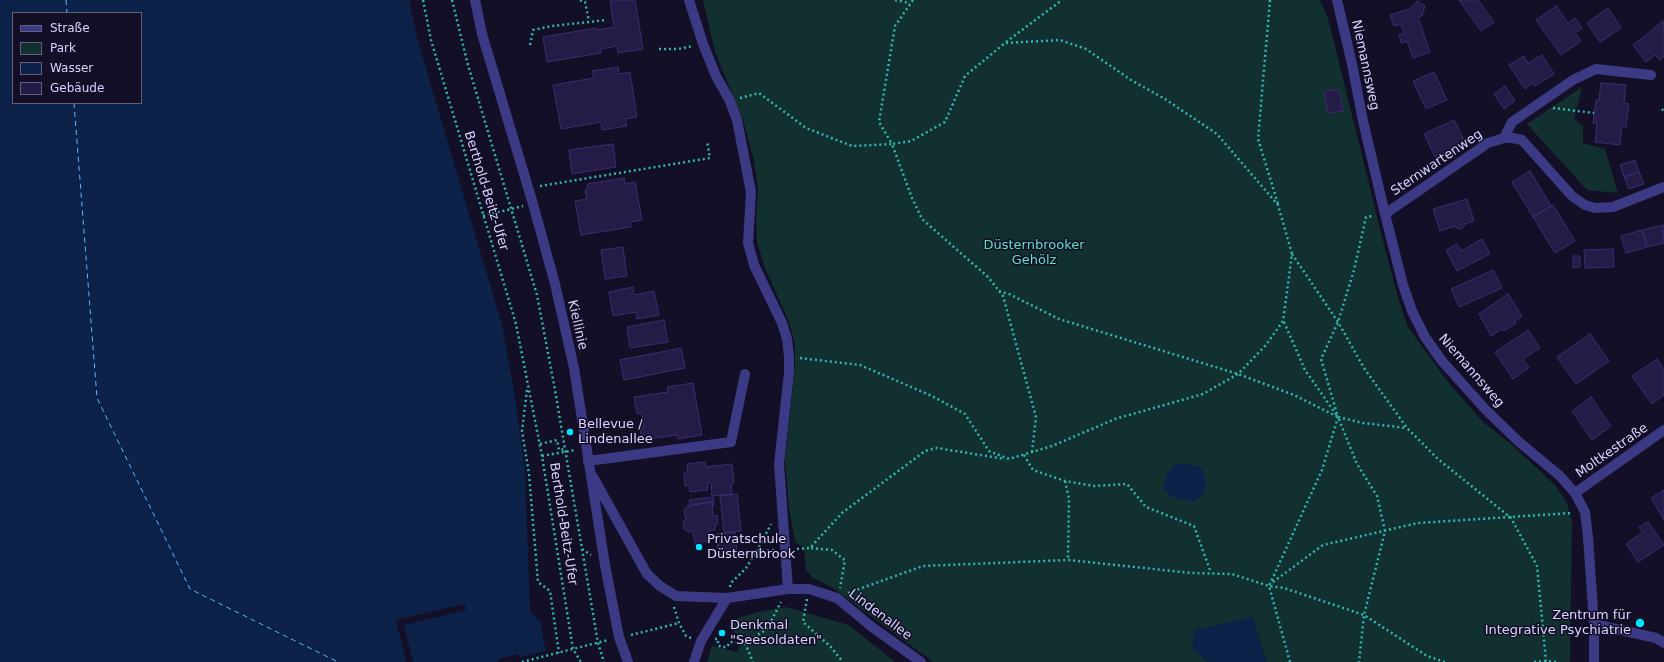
<!DOCTYPE html>
<meta charset="utf-8">
<style>
body{margin:0}
#map{position:relative;width:1664px;height:662px;overflow:hidden;background:#130f26;font-family:"DejaVu Sans",sans-serif}
canvas{display:block}
.legend{position:absolute;left:12px;top:12px;width:130px;height:92px;box-sizing:border-box;background:#130f26;border:1px solid #625e7d;margin:0;padding:5px 7px;list-style:none;font-size:12px;color:#d9d4ff}
.legend li{display:flex;align-items:center;gap:8px;height:20px}
.legend b{width:20px;border:1px solid #625e7d}
</style>
<div id="map">
<canvas width="1664" height="662"></canvas>
<ul class="legend">
<li><b style="height:5px;background:#3d3a85"></b>Straße</li>
<li><b style="height:11px;background:#12302f"></b>Park</li>
<li><b style="height:11px;background:#0c2248"></b>Wasser</li>
<li><b style="height:11px;background:#241b47"></b>Gebäude</li>
</ul>
</div>
<script>
const context = document.querySelector('canvas').getContext('2d');
context.lineJoin = 'round';
function paint(path, color) {
  context.fillStyle = color;
  context.fill(path, 'evenodd');
}
function toPath(rows) {
  const path = new Path2D();
  for (const r of rows) {
    path.moveTo(r[0], r[1]);
    for (let i = 2; i < r.length; i += 2) path.lineTo(r[i], r[i + 1]);
  }
  return path;
}
function stroke(path, color, width, dash) {
  context.strokeStyle = color;
  context.lineWidth = width;
  context.lineCap = dash ? 'butt' : 'round';
  context.setLineDash(dash || []);
  context.stroke(path);
}
function label(font, color, halo, rows, align = 'center') {
  context.font = font + ' "DejaVu Sans",sans-serif';
  context.lineWidth = 3;
  context.setLineDash([]);
  context.textBaseline = 'middle';
  context.strokeStyle = halo;
  context.fillStyle = color;
  for (const [text, x, y, turn = 0] of rows) {
    context.save();
    context.translate(x, y);
    context.rotate((+turn || 0) * Math.PI / 180);
    context.textAlign = isNaN(turn) ? turn : align;
    if (halo) context.strokeText(text, 0, 0);
    context.fillText(text, 0, 0);
    context.restore();
  }
}
const green = toPath([
 [703,0,1320,0,1328,18,1386,253,1398,297,1408,327,1448,382,1483,422,1511,444,1555,485,1567,503,1572,522,1570,662,1266,662,1253,617,1193,648,1208,662,933,662,830,586,813,578,806,570,804,548,797,543,795,541,789,508,785,460,795,368,795,344,789,322,765,268,757,242,756,218,758,189,754,161,744,123,715,52],
 [1582,87,1574,119,1583,126,1583,143,1605,149,1618,193,1587,190,1527,124],
 [786,607,849,625,895,662,707,662,712,646,737,652,742,640,729,627,733,620,758,612]
]);
const water = toPath([
 [0,0,409,0,418,41,432,89,502,325,514,390,525,470,530,612,540,621,548,662,0,662],
 [13,13,141,13,141,103,13,103],
 [1175,464,1189,464,1202,468,1206,482,1203,496,1192,502,1172,497,1163,488,1166,476],
 [1253,617,1266,662,1208,662,1192,648,1194,630]
]);
const pier = toPath([
 [465,604,466,610,404,625,413,662,406,662,396,620],
 [546,651,548,662,497,662,497,659,518,654,519,657]
]);
const ferry = toPath([
 [66,0,67,13],
 [74,103,97,398,190,589,338,662]
]);
const building = toPath([
 [610,0,635,0,643,49,618,53,617,46,601,49,601,53,547,62,543,37,596,28,597,30,614,27,610,0],
 [1459,0,1478,0,1494,22,1481,31,1459,0],
 [1418,1,1425,6,1422,16,1418,17,1430,52,1413,58,1407,41,1401,43,1399,35,1404,33,1401,24,1394,26,1390,15,1409,9,1418,1],
 [1556,6,1568,23,1575,18,1582,28,1575,33,1581,41,1561,55,1536,20,1556,6],
 [1608,8,1621,28,1600,42,1587,23,1608,8],
 [1663,21,1664,23,1664,56,1660,60,1655,55,1646,62,1633,45,1663,21],
 [1542,55,1554,74,1535,86,1533,83,1525,89,1509,65,1524,56,1528,63,1542,55],
 [618,67,619,74,630,72,637,117,625,119,627,126,602,130,601,122,561,129,553,85,594,78,592,71,618,67],
 [1434,72,1447,100,1426,109,1413,81,1434,72],
 [1601,83,1626,85,1624,103,1629,104,1626,127,1622,126,1620,145,1595,142,1597,123,1593,123,1596,100,1599,100,1601,83],
 [1505,86,1515,101,1504,109,1494,94,1505,86],
 [1339,90,1343,111,1328,113,1324,91,1339,90],
 [1454,120,1465,142,1456,147,1458,151,1451,154,1449,150,1435,157,1424,134,1454,120],
 [613,144,616,167,572,174,569,150,613,144],
 [1635,160,1639,172,1624,177,1620,165,1635,160],
 [1530,171,1551,206,1533,217,1512,182,1530,171],
 [1639,172,1644,184,1629,189,1624,177,1639,172],
 [624,178,625,184,635,182,642,220,630,222,631,227,581,235,575,201,587,199,585,190,588,189,587,184,624,178],
 [1467,199,1474,221,1465,224,1465,225,1461,229,1456,228,1455,226,1440,231,1433,209,1467,199],
 [1553,205,1575,241,1555,253,1533,217,1553,205],
 [1663,225,1664,243,1647,247,1642,230,1663,225],
 [1642,230,1647,247,1626,253,1621,236,1642,230],
 [1482,239,1490,254,1457,271,1446,250,1457,244,1461,251,1482,239],
 [623,247,627,276,605,279,601,250,623,247],
 [1613,249,1614,267,1585,268,1584,250,1613,249],
 [1573,256,1580,256,1580,267,1573,268,1573,256],
 [1493,270,1502,288,1459,307,1451,289,1493,270],
 [633,287,634,295,654,291,659,315,637,319,636,312,613,316,609,292,633,287],
 [1508,294,1522,316,1515,321,1516,323,1504,331,1502,329,1491,336,1479,314,1508,294],
 [664,320,668,342,630,348,627,327,664,320],
 [1528,330,1540,348,1523,359,1529,368,1513,379,1495,352,1528,330],
 [1590,334,1609,361,1576,384,1557,357,1590,334],
 [681,348,685,368,624,380,620,360,681,348],
 [1657,359,1664,370,1664,395,1652,404,1632,376,1657,359],
 [693,383,702,435,678,439,677,435,642,440,640,428,644,428,642,413,637,414,634,397,668,392,667,387,693,383],
 [1591,397,1611,426,1592,440,1572,411,1591,397],
 [705,462,706,467,732,464,734,483,731,484,732,494,712,496,711,483,707,483,708,490,690,492,689,485,685,486,684,473,688,473,687,464,705,462],
 [1664,490,1664,520,1651,498,1664,490],
 [737,494,741,531,724,533,720,496,737,494],
 [713,497,714,505,712,505,712,502,690,505,689,500,713,497],
 [712,502,713,516,717,515,718,524,715,525,715,530,708,531,710,541,695,543,693,531,689,532,684,529,683,522,687,518,685,517,684,510,687,506,712,502],
 [1648,522,1664,545,1638,562,1626,544,1643,532,1639,527,1648,522],
 [735,532,737,553,719,555,716,534,735,532]
]);
const path = toPath([
 [423,0,431,40,516,324,542,456,573,649,581,662],
 [452,0,468,65,537,295,555,390,598,643,604,662],
 [580,0,585,2,589,21],
 [895,0,910,3],
 [1270,0,1258,139,1278,204],
 [1006,42,1062,0],
 [530,45,533,30,552,26,607,20],
 [659,49,678,49,693,46],
 [740,98,759,93,806,128,852,146,892,144,879,122,895,26,913,0],
 [1553,108,1594,113],
 [1662,109,1664,112],
 [540,186,710,158,707,141],
 [483,216,523,206],
 [1292,254,1338,322,1364,368,1407,428,1438,459,1511,518,1537,566,1546,661],
 [999,291,1009,294,1059,319,1238,374,1294,395,1338,417,1357,464,1377,496,1385,531,1364,615,1359,662],
 [1284,322,1305,370,1338,417,1363,423,1407,428],
 [800,358,860,365,932,396,965,414,989,451,1009,459,1052,446,1115,419,1203,394,1238,374,1266,345,1283,321,1292,254,1278,205,1217,134,1165,99,1131,80,1086,49,1060,40,1005,43,965,76,945,122,911,141,892,144,912,198,922,219,988,277,1003,296,1036,417,1032,452],
 [527,390,522,431,529,474,538,582,550,591,559,653],
 [540,444,557,440,559,450,565,449],
 [1024,455,1033,470,1065,481,1094,486,1127,484,1146,507,1194,526,1211,573],
 [542,456,575,450],
 [1065,481,1069,499,1068,560],
 [811,548,832,550,845,560,840,588],
 [582,549,591,555],
 [797,549,810,548,842,513,925,451,937,448,1005,459],
 [757,551,774,550],
 [1269,585,1323,545,1418,523,1572,513],
 [730,587,731,583,746,568,757,551,771,524],
 [848,593,923,566,1068,560,1192,573,1232,574,1269,586,1284,588,1364,615,1427,656,1445,662],
 [807,599,803,622,830,646,843,662],
 [674,607,679,623,686,636,691,638],
 [631,635,679,623],
 [715,639,718,639,718,645,721,647,727,647,730,642,745,643,767,629,781,602],
 [745,643,753,662],
 [522,662,608,640],
 [1290,662,1269,586,1322,470,1338,417,1321,359,1338,322,1354,270,1366,217,1373,216],
 [1534,662,1546,661,1556,662]
]);
const minor = toPath([
 [475,0,482,34,533,204,555,284,574,368,605,565,619,637,628,662],
 [689,0,703,44,716,76,730,101,737,120,751,192,748,243,754,265,782,323,787,339,789,357,789,373,779,464,788,589],
 [1337,0,1352,64,1363,121,1385,214,1403,285,1412,311,1425,337,1442,361,1485,409,1518,441,1560,476,1575,493,1585,512,1588,537,1594,624,1594,662],
 [1504,138,1512,122,1573,80,1596,69,1651,75],
 [1385,214,1488,143,1504,138,1513,138,1522,140,1572,196,1585,205,1595,208,1613,207,1664,187],
 [588,461,731,442,745,374],
 [593,477,647,574,660,586,676,596,727,598,788,589,809,589,837,598,872,627,921,662],
 [1575,493,1664,430],
 [1594,624,1656,638,1664,643],
 [694,662,701,641,727,598]
]);
const markers = [
 [570,432,4,"#00e5ff"],
 [699,547,4,"#00e5ff"],
 [1640,623,5,"#00e5ff"],
 [722,633,4,"#00e5ff"]
];
const streetNames = [
 ["Niemannsweg",1365,65,78],
 ["Sternwartenweg",1437,163,-34],
 ["Berthold-Beitz-Ufer",486,191,73],
 ["Kiellinie",577,325,77],
 ["Niemannsweg",1471,371,49],
 ["Moltkestraße",1612,451,-35],
 ["Berthold-Beitz-Ufer",563,524,81],
 ["Lindenallee",880,615,37]
];
const parkNames = [
 ["Düsternbrooker",1034,246],
 ["Gehölz",1034,261]
];
const poiNames = [
 ["Bellevue /",578,425],
 ["Lindenallee",578,440],
 ["Privatschule",707,540],
 ["Düsternbrook",707,555],
 ["Zentrum für",1631,616,"right"],
 ["Integrative Psychiatrie",1631,631,"right"],
 ["Denkmal",730,626],
 ["\"Seesoldaten\"",730,641]
];
paint(green, '#12302f');
paint(water, '#0c2248');
paint(pier, '#130f26');
stroke(ferry, '#62b6ff', 1, [5, 4]);
paint(building, '#241b47');
stroke(building, '#3b2d73', 1);
stroke(path, '#2fb8b0', 2.5, [2, 3]);
stroke(minor, '#3d3a85', 10);
for (const [x, y, r, color] of markers) {
  const dot = new Path2D();
  dot.arc(x, y, r, 0, 2 * Math.PI);
  context.fillStyle = color;
  context.fill(dot);
  stroke(dot, '#130f26', 1.5);
}
label('13px', '#d9d4ff', '#130f26', streetNames);
label('13px', '#5fe0c0', '#130f26', parkNames);
label('13px', '#d9d4ff', '#130f26', poiNames, 'left');
</script>
